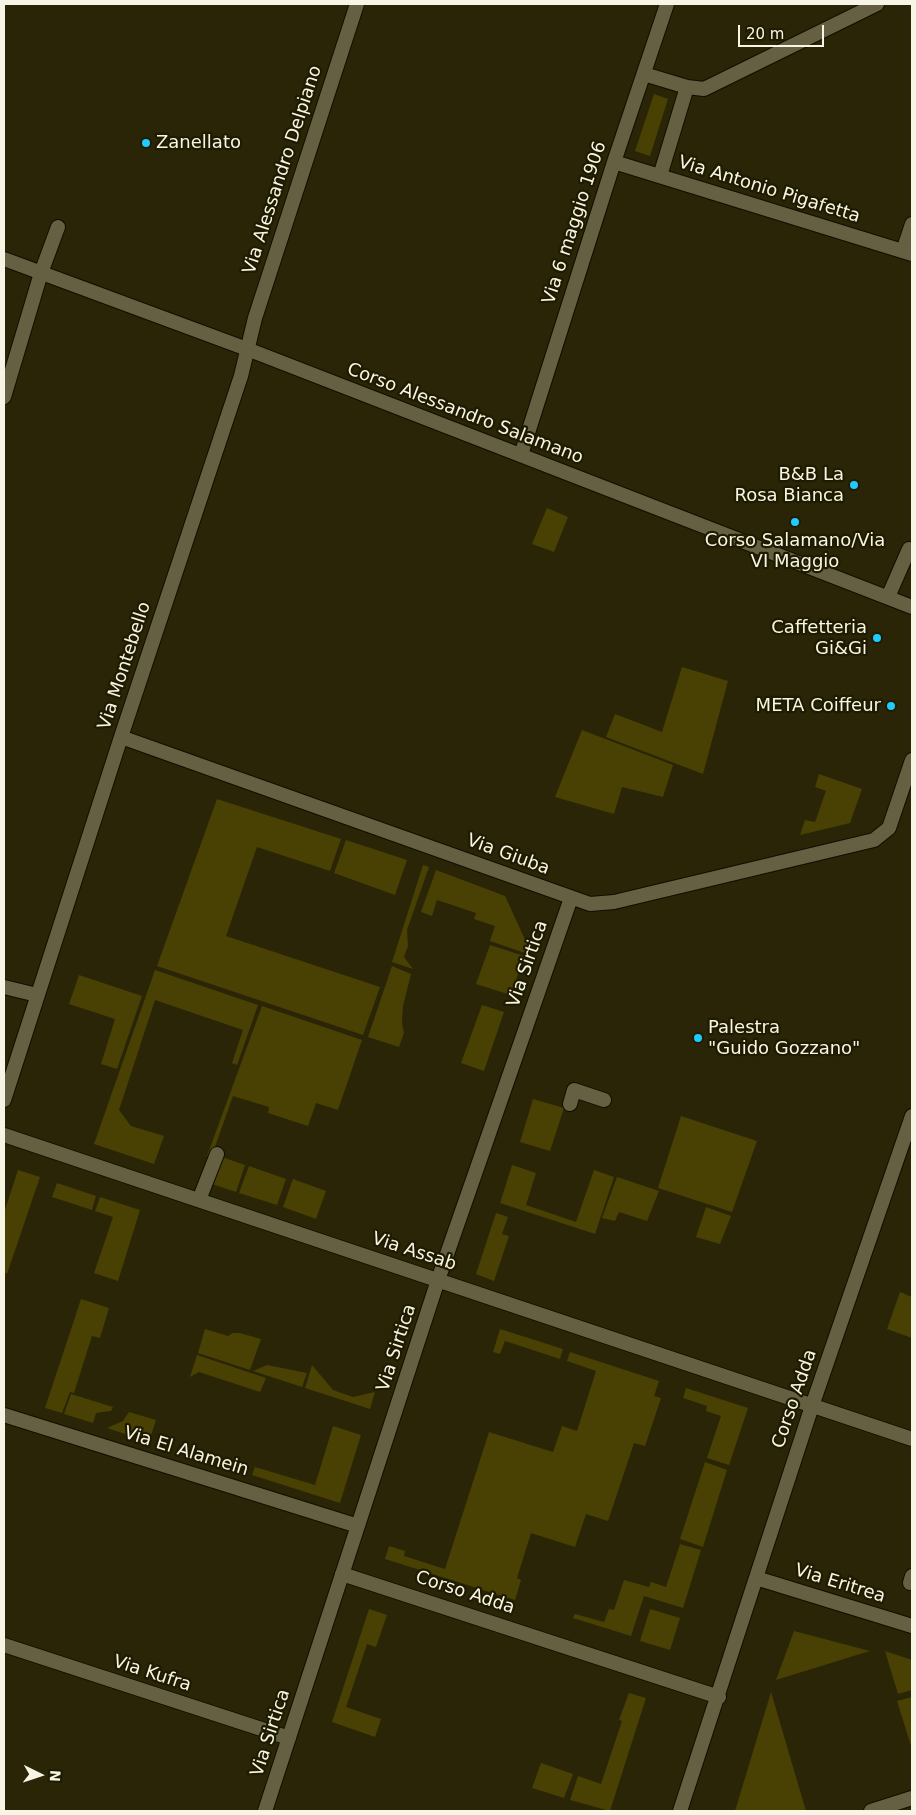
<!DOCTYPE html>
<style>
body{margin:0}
#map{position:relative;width:916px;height:1815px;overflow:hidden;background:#292506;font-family:"DejaVu Sans",sans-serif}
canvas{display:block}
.frame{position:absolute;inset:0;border:5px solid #f7f5e3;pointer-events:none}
.north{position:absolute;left:15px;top:1750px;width:50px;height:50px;-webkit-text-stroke:4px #1f1b00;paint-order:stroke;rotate:94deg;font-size:14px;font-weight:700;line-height:20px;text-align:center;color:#f7f5e3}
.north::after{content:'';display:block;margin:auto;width:18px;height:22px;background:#f7f5e3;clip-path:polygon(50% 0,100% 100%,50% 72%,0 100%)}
.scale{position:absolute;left:738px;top:25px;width:86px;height:22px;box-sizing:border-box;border:2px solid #f7f5e3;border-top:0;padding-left:6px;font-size:15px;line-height:18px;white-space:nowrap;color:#f7f5e3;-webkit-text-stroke:4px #1f1b00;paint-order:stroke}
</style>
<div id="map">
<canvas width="916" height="1815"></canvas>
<div class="frame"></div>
<div class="north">N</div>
<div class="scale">20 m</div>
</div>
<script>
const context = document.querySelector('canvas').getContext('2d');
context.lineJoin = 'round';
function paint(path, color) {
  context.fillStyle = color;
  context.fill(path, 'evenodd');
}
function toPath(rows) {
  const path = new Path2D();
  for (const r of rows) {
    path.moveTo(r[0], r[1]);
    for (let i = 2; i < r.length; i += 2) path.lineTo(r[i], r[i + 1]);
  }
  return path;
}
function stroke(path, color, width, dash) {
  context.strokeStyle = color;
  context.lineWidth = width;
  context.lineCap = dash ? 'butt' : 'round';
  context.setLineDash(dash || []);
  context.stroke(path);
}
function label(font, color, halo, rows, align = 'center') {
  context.font = font + ' "DejaVu Sans",sans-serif';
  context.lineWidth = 4.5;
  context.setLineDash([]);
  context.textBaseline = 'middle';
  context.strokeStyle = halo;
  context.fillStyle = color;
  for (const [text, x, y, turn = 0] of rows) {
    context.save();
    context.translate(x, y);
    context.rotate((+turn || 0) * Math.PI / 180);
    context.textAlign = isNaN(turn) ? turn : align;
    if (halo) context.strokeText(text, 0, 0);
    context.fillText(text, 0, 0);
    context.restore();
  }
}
const green = toPath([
 [654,94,668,99,650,156,635,151],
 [547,508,568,517,554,552,532,544],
 [682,667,728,681,703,774,606,737,615,714,662,732],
 [582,730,673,765,663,797,622,787,614,814,555,797],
 [819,774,862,789,850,823,800,835,805,820,815,822,826,791,815,787],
 [217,799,341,839,330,871,257,847,226,936,380,987,363,1035,157,966],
 [346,840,407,860,395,895,334,873],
 [423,865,429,867,407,930,408,946,404,957,413,969,392,962],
 [436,870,505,896,528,946,525,953,490,941,495,926,474,919,476,913,437,900,432,916,421,912],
 [490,945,524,956,511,995,476,984],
 [392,966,411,974,403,1006,402,1023,404,1033,399,1047,368,1037],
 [155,970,258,1005,237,1065,232,1063,243,1030,155,1000,119,1110,131,1126,164,1136,154,1164,94,1144],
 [79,975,142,996,117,1069,101,1064,115,1019,69,1004],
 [482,1005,504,1012,484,1071,461,1063],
 [262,1006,362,1040,338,1110,316,1103,308,1126,268,1113,269,1107,233,1096,211,1158,207,1156],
 [533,1099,564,1108,550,1151,520,1142],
 [681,1116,757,1141,732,1212,658,1188],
 [222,1157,245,1165,236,1192,212,1184],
 [512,1165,536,1173,526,1205,576,1222,594,1170,614,1177,595,1234,500,1203],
 [249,1166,286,1179,277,1205,239,1193],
 [18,1170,40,1177,7,1274,4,1272,4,1213],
 [617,1177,659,1191,647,1221,619,1212,615,1221,602,1218],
 [293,1179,326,1191,316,1219,283,1207],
 [57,1183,96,1196,92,1210,52,1197],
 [100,1197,140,1210,118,1281,94,1273,113,1217,95,1211],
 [706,1207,731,1216,720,1244,696,1237],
 [496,1213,508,1217,502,1234,509,1236,494,1281,476,1274],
 [900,1292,912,1297,912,1338,887,1329],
 [81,1299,109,1308,100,1338,92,1336,74,1393,70,1392,62,1413,45,1408],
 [205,1329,228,1336,233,1333,240,1333,261,1339,250,1370,198,1353],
 [500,1329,563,1349,560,1359,505,1341,500,1354,493,1352],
 [570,1352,659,1381,654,1396,661,1398,645,1446,634,1443,608,1521,586,1514,575,1547,531,1533,517,1578,521,1580,515,1600,385,1559,389,1546,405,1551,404,1556,445,1569,489,1432,553,1452,562,1426,577,1431,596,1371,567,1361],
 [197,1355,266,1378,260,1392,199,1372,190,1377],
 [267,1365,307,1373,302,1387,253,1371],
 [312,1365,333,1390,353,1397,375,1392,370,1409,305,1388],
 [686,1388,748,1408,729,1465,707,1458,721,1416,706,1411,707,1406,683,1398],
 [71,1394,113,1407,111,1411,96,1413,93,1423,64,1414],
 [129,1412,156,1420,149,1442,107,1428,123,1421],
 [333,1426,361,1435,340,1503,252,1475,255,1467,315,1485],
 [705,1462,727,1470,703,1547,680,1539],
 [680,1544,701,1550,683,1608,644,1596,631,1636,573,1618,575,1614,604,1622,609,1609,614,1610,624,1580,649,1587,651,1582,666,1587],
 [369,1609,387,1615,376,1647,367,1644,346,1707,381,1719,375,1737,332,1722],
 [650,1609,680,1618,670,1650,640,1641],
 [794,1631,870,1651,776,1680],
 [885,1651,912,1660,912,1690,898,1694],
 [771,1692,806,1811,735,1811],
 [629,1693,646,1698,610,1811,570,1800,578,1776,601,1784,622,1721,619,1720],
 [912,1697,912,1749,897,1701],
 [541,1763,573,1774,564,1798,532,1788]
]);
const service = toPath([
 [903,251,912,224],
 [41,273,58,227],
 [888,597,909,549,912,550],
 [570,1104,574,1090,604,1100],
 [199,1200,217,1154],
 [910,1583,912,1576],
 [871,1811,912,1798]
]);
const minor = toPath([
 [644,74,687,87,704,89,877,4],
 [614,162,912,254],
 [660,176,687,87],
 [4,397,41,273],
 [521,455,614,162,667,4],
 [121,737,590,904,614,902,874,840,889,828,912,760],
 [4,987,37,995],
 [4,1100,121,737,241,376,255,318,357,4],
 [4,1135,912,1439],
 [4,1415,358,1526],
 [342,1574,719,1697],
 [756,1578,912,1626],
 [4,1645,289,1738],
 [265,1811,438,1280,571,898],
 [680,1811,812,1406,912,1116]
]);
const tertiary = toPath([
 [4,259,247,349,912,607]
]);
const markers = [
 [146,143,5,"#21c9fd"],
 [854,485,5,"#21c9fd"],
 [795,522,5,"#21c9fd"],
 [877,638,5,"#21c9fd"],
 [891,706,5,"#21c9fd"],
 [698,1038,5,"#21c9fd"]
];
const poiNames = [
 ["Zanellato",156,143,"left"],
 ["B&B La",844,475],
 ["Rosa Bianca",844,496],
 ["Corso Salamano/Via",795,541,"center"],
 ["VI Maggio",795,562,"center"],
 ["Caffetteria",867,628],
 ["Gi&Gi",867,649],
 ["META Coiffeur",881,706],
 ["Palestra",708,1028,"left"],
 ["\"Guido Gozzano\"",708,1049,"left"]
];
const streetNames = [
 ["Via Alessandro Delpiano",283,170,-72],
 ["Via Antonio Pigafetta",769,190,17],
 ["Via 6 maggio 1906",575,223,-72],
 ["Corso Alessandro Salamano",465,414,21],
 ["Via Montebello",125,666,-72],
 ["Via Giuba",508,855,20],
 ["Via Sirtica",528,964,-71],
 ["Via Assab",414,1252,18],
 ["Via Sirtica",397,1348,-72],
 ["Corso Adda",795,1399,-71],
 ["Via El Alamein",186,1452,17],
 ["Via Eritrea",840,1584,17],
 ["Corso Adda",465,1593,18],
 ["Via Kufra",152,1674,18],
 ["Via Sirtica",271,1733,-72]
];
paint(green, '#494103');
stroke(service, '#110e00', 16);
stroke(minor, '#110e00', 16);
stroke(tertiary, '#110e00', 16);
stroke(service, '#646041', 14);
stroke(minor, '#646041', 14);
stroke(tertiary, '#646041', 14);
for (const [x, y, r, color] of markers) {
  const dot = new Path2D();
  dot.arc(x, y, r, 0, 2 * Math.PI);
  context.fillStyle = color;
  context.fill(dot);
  stroke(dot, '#1f1b00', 2);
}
label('18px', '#f7f5e3', '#1f1b00', poiNames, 'right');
label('18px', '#f7f5e3', '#1f1b00', streetNames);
</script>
